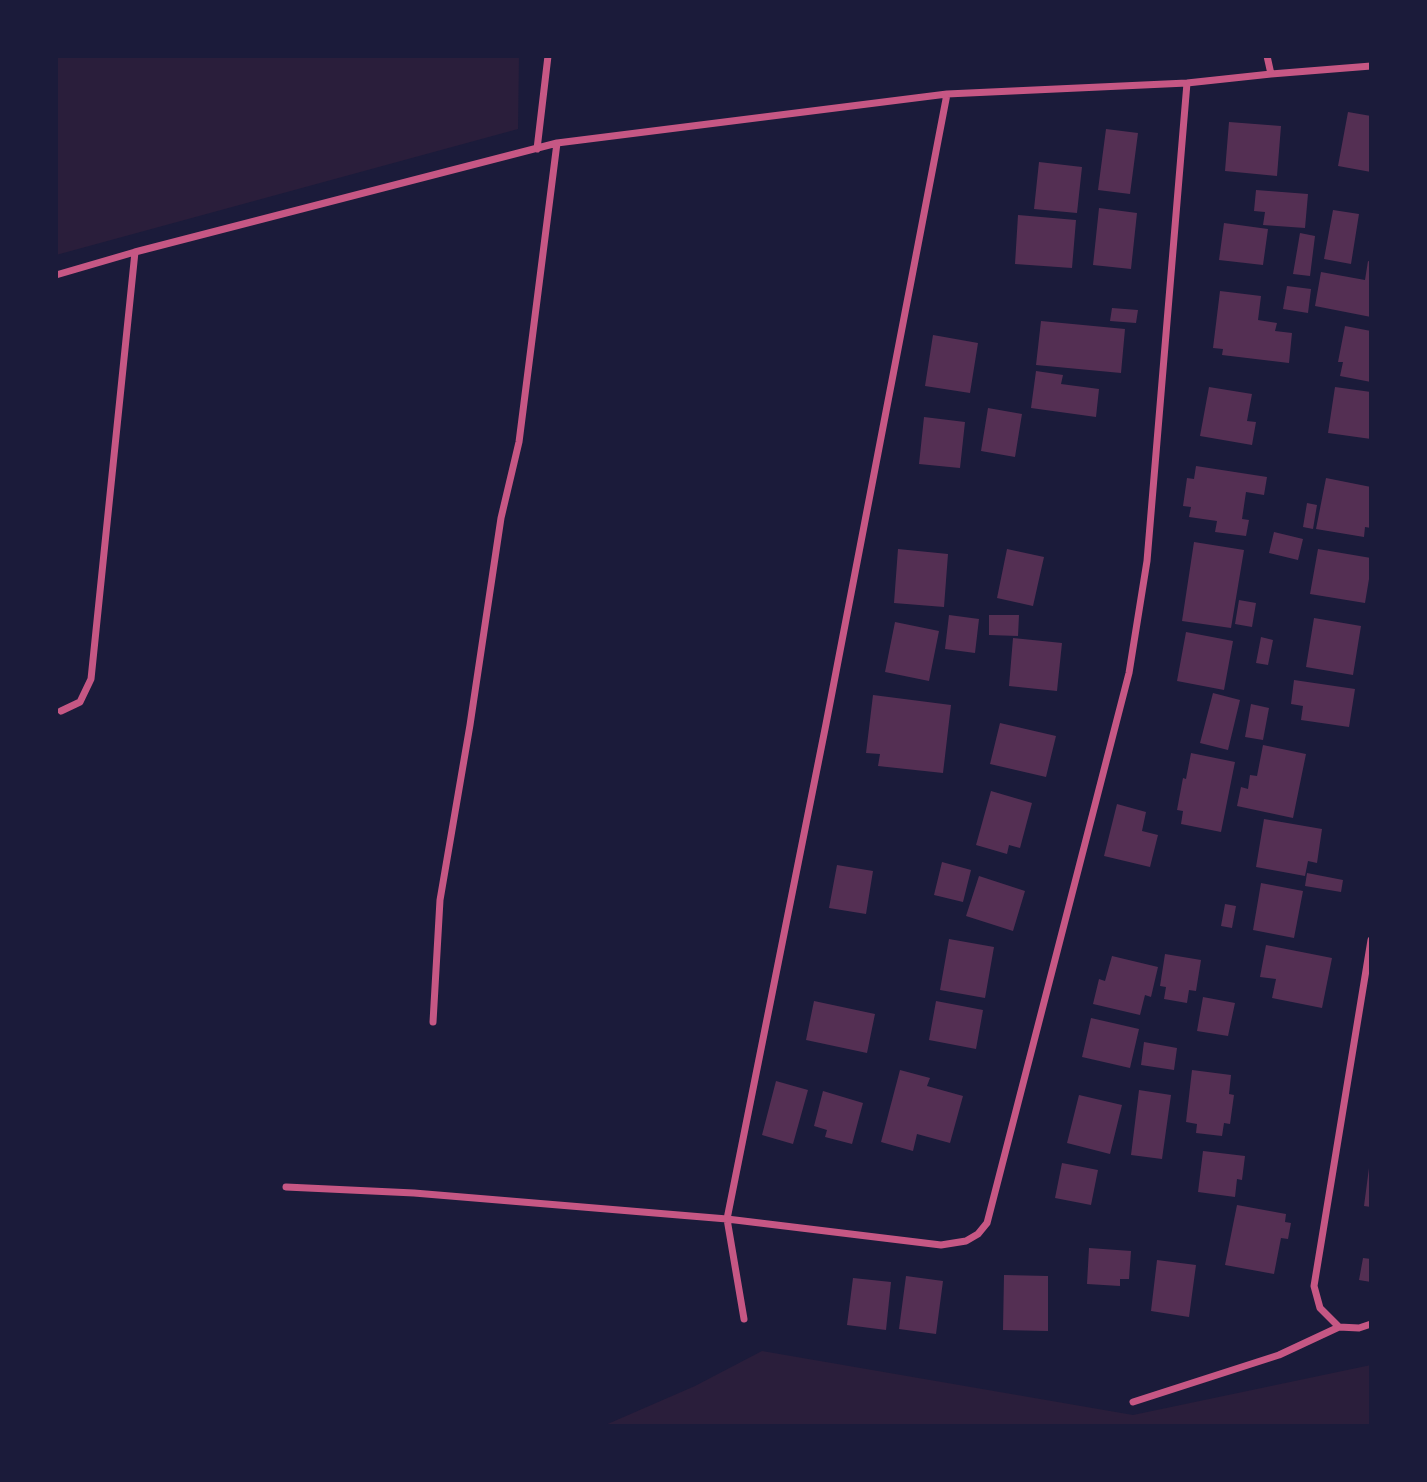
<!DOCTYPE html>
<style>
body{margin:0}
#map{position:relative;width:1427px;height:1482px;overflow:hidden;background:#1b1b3a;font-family:"Noto Sans",sans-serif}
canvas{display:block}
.frame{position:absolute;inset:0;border:58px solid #1b1b3a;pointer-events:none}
</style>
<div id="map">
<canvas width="1427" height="1482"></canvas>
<div class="frame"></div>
</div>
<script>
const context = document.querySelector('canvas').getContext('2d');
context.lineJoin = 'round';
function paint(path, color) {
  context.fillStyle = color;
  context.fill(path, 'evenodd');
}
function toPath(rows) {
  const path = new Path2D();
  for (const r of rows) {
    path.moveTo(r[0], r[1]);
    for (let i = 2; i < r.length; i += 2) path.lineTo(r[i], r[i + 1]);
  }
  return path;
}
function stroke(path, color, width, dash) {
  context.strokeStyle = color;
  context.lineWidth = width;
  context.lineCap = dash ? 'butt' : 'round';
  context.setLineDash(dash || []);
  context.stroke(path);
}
const green = toPath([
 [56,56,519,56,518,129,56,255],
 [762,1351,1133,1415,1371,1365,1371,1426,603,1426,695,1386]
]);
const building = toPath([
 [1348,112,1371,116,1371,172,1338,166],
 [1229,122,1281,126,1277,176,1225,171],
 [1106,129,1138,133,1130,194,1098,190],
 [1039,162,1082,167,1077,213,1034,209],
 [1256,190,1308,194,1305,228,1263,225,1265,212,1254,211],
 [1099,208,1137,213,1131,269,1093,265],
 [1333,210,1359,214,1351,264,1324,259],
 [1018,215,1076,220,1072,268,1015,264],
 [1224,223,1268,229,1263,265,1219,260],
 [1300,233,1315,236,1310,276,1293,274],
 [1368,261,1371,262,1371,317,1315,306,1321,272,1365,280],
 [1287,286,1311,289,1308,313,1283,309],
 [1220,291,1261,296,1258,320,1277,323,1275,331,1292,333,1289,363,1222,355,1223,349,1213,348],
 [1112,308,1138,310,1136,323,1110,321],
 [1041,321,1125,329,1121,373,1036,365],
 [1345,326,1371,331,1371,382,1340,376,1343,362,1338,362],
 [933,335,978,343,970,393,925,386],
 [1036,371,1063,375,1061,384,1099,389,1096,417,1031,408],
 [1209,387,1252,394,1247,421,1256,422,1252,445,1200,436],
 [1335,387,1371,392,1371,439,1328,433],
 [988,408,1022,414,1015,457,981,451],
 [924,417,965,422,960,468,919,464],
 [1196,466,1267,477,1264,495,1246,492,1242,519,1249,520,1246,536,1215,532,1217,521,1189,517,1191,507,1183,506,1187,478,1194,479],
 [1326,478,1371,487,1371,528,1365,527,1364,537,1316,529],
 [1307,503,1317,505,1313,529,1303,527],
 [1274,532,1303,539,1298,560,1269,553],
 [1194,542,1244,550,1231,628,1182,621],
 [898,549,948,554,944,607,894,603],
 [1007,549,1044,557,1033,606,997,598],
 [1318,549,1371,558,1371,567,1365,603,1310,594],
 [1239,600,1256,603,1252,627,1235,624],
 [949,615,979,619,975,653,945,649],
 [989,615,1019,615,1018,636,989,635],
 [1314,618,1361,626,1353,675,1306,667],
 [895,622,939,631,929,681,885,672],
 [1186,632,1233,641,1224,690,1177,681],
 [1261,637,1273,640,1268,665,1256,663],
 [1013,638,1062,643,1057,691,1009,686],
 [1294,680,1355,689,1349,727,1301,720,1303,706,1291,704],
 [1213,693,1240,700,1228,750,1200,743],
 [873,695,951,705,943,773,878,766,880,754,866,753],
 [1251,704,1269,708,1263,740,1245,737],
 [1000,723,1056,736,1046,777,990,764],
 [1263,745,1306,754,1293,818,1237,806,1241,787,1248,789,1250,775,1257,776],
 [1191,753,1235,762,1221,832,1181,824,1183,811,1177,810,1183,778,1186,779],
 [991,791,1032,803,1020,848,1009,845,1007,854,976,845],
 [1117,804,1146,812,1142,831,1158,835,1150,867,1104,856],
 [1264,819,1322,829,1317,863,1308,861,1305,876,1256,867],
 [942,862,971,870,963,902,934,895],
 [837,865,873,871,866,914,829,908],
 [1307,873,1343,880,1341,892,1305,886],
 [979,876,1025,891,1013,931,966,916],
 [1261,883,1303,891,1294,938,1253,930],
 [1225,904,1236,906,1232,928,1221,926],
 [949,939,994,947,985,998,940,990],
 [1266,945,1332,958,1322,1008,1272,998,1276,979,1260,977],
 [1165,954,1201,960,1196,991,1189,990,1187,1003,1164,999,1166,987,1160,986],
 [1112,956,1158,967,1151,997,1145,995,1140,1015,1093,1004,1099,979,1105,981],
 [1203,997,1235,1003,1228,1036,1197,1031],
 [814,1001,875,1014,867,1053,806,1040],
 [936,1001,983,1010,976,1049,929,1040],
 [1091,1018,1139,1029,1130,1068,1082,1057],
 [1144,1042,1177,1048,1174,1070,1141,1065],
 [900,1070,930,1078,927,1086,963,1096,950,1143,917,1134,913,1151,881,1142],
 [1192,1070,1231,1075,1229,1094,1234,1095,1230,1124,1224,1123,1222,1136,1196,1133,1197,1124,1186,1122],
 [776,1081,808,1090,793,1144,762,1135],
 [1139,1090,1171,1095,1162,1159,1131,1155],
 [823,1091,863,1103,852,1144,825,1137,827,1130,814,1126],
 [1079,1095,1122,1105,1110,1154,1067,1143],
 [1203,1151,1245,1156,1242,1180,1237,1179,1235,1197,1198,1192],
 [1062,1163,1098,1170,1091,1205,1055,1198],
 [1369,1168,1371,1168,1371,1207,1364,1206],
 [1237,1205,1286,1214,1285,1222,1291,1223,1288,1239,1281,1238,1274,1274,1225,1265],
 [1089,1248,1131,1251,1129,1279,1120,1279,1120,1286,1087,1284],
 [1363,1258,1371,1259,1371,1282,1359,1280],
 [1157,1260,1196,1265,1189,1317,1151,1311],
 [1004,1275,1048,1276,1048,1331,1003,1330],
 [906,1276,943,1281,936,1334,899,1329],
 [853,1278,891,1282,886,1330,847,1325]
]);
const minor = toPath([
 [1267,56,1271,74],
 [537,149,548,56],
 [56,275,135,252,557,143,947,94,1187,83,1271,74,1371,66],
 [61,711,80,702,91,679,135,252],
 [433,1022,440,900,470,725,501,518,519,442,557,143],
 [286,1187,414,1193,727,1219,941,1245,966,1241,978,1234,987,1223,1129,673,1147,561,1187,83],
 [744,1319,727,1219,826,724,947,94],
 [1339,1327,1320,1308,1314,1286,1371,940],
 [1133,1402,1279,1355,1339,1327,1359,1328,1371,1324]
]);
paint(green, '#2a1e3b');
paint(building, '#542f53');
stroke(minor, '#c65784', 7);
</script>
